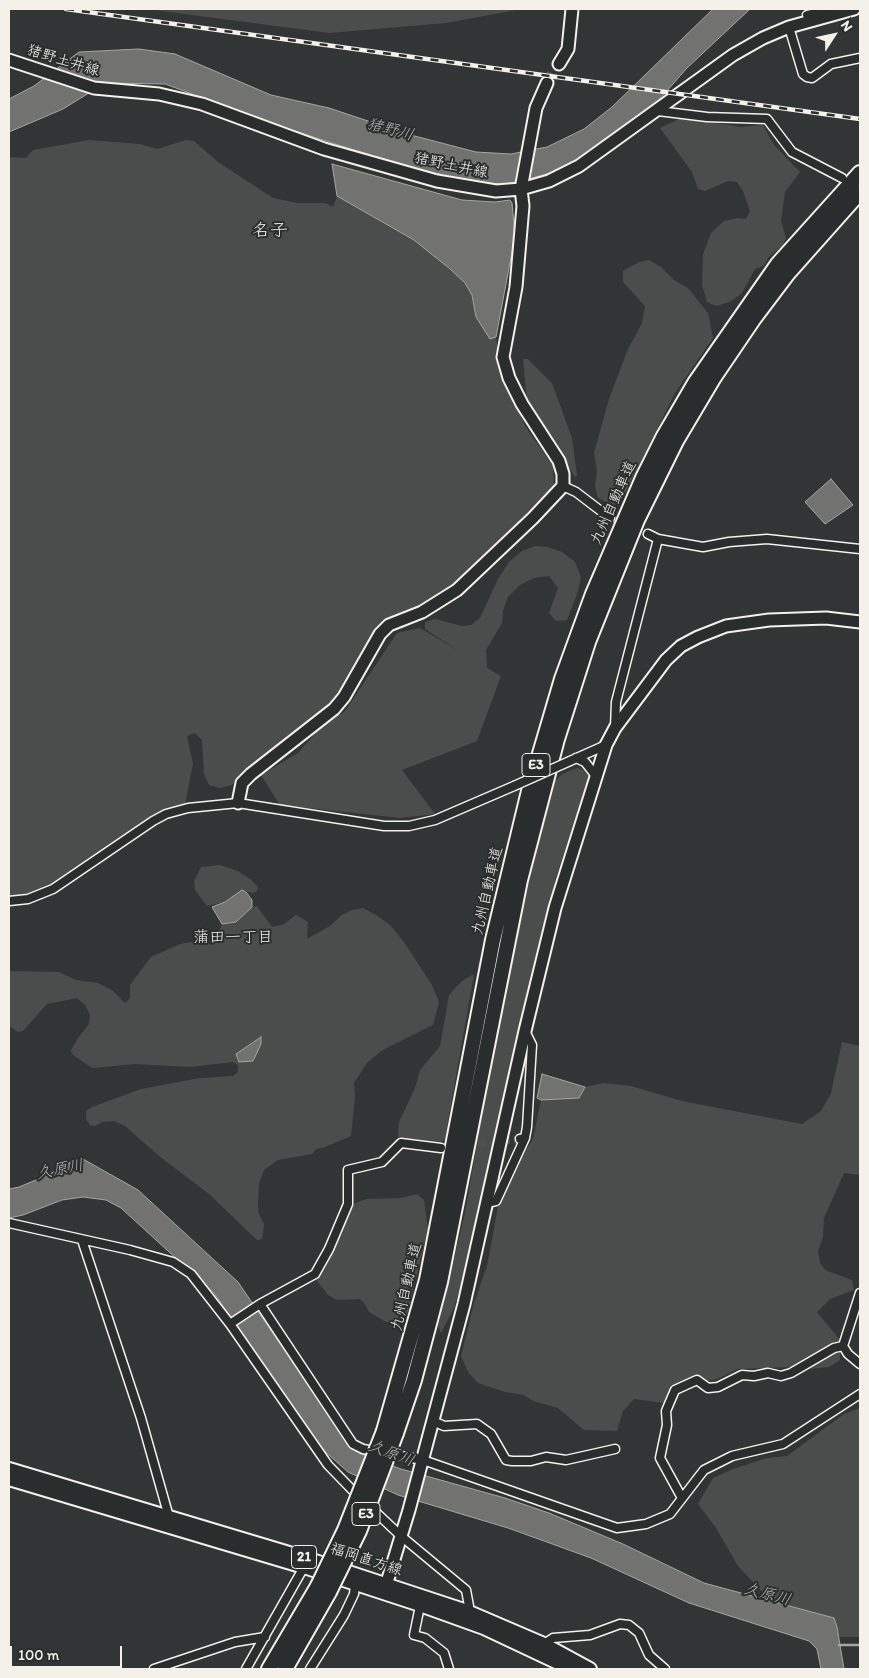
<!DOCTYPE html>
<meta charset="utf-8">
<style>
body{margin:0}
#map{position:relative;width:869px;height:1678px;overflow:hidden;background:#323535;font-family:Itim,sans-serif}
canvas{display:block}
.frame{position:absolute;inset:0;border:10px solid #f4f1e8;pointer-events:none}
.north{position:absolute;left:809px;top:10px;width:50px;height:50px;-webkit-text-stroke:4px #2a2d2e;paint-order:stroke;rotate:55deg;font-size:14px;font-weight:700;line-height:20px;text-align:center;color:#f4f1e8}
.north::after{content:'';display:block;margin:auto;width:18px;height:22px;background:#f4f1e8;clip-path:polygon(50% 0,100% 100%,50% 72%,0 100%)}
.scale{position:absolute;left:10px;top:1646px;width:112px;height:22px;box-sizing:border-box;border:2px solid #f4f1e8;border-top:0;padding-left:6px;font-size:15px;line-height:18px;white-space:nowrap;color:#f4f1e8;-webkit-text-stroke:4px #2a2d2e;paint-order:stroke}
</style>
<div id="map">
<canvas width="869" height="1678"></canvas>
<div class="frame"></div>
<div class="north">N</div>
<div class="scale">100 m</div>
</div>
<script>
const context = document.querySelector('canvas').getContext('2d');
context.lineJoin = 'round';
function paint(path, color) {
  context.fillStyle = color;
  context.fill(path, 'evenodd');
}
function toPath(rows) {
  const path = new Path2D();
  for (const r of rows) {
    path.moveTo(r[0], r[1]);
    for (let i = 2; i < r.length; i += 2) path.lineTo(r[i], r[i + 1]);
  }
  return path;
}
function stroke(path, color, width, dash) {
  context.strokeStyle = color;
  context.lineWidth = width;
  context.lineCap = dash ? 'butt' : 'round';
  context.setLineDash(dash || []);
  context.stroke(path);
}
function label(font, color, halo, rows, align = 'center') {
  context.font = font + ' Itim,"Klee One",sans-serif';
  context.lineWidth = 4;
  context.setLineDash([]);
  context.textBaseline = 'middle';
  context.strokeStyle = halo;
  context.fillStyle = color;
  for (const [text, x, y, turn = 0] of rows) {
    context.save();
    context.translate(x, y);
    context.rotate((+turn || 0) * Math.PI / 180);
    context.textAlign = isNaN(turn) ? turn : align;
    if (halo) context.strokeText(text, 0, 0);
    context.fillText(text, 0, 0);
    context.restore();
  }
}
const green = toPath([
 [147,9,522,9,446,23,329,33],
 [690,118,740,127,763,125,774,145,800,172,785,192,781,221,786,238,783,245,768,258,764,266,755,269,742,293,730,302,716,306,707,302,702,285,703,254,711,233,724,221,737,218,746,219,750,211,743,191,737,182,728,181,705,191,698,189,692,172,660,128,679,119],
 [89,140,140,144,157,149,186,140,194,141,218,162,273,198,297,203,325,203,333,207,337,196,414,240,466,283,472,295,476,317,490,339,496,337,501,373,525,426,553,466,554,486,550,495,446,592,411,612,397,617,340,700,244,772,232,785,220,788,209,785,204,774,202,740,195,733,187,736,193,764,185,804,166,808,46,888,28,894,9,897,9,157,26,158,33,150],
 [649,260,661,267,674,280,688,288,708,313,713,338,675,393,619,506,612,505,598,498,595,486,597,471,594,453,609,399,628,349,642,323,645,306,623,282,623,271,639,262],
 [523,359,528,359,552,383,572,438,577,475,575,477,527,401],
 [535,546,548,547,562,552,575,562,581,577,577,594,567,620,556,621,549,613,558,588,549,576,534,578,520,585,508,597,503,611,502,623,486,650,487,668,501,676,477,741,402,770,435,814,400,818,280,805,261,775,298,753,319,729,345,711,397,633,420,628,459,651,425,629,425,622,435,619,462,626,471,625,480,618,498,579,509,562,522,551],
 [577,768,582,769,589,776,556,877,466,1268,454,1308,441,1333,438,1326,465,1213,491,1063,536,848,555,781,562,774],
 [220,865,238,871,250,879,258,887,257,891,253,893,242,890,225,902,207,906,195,890,194,881,201,867],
 [257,906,272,927,284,924,296,915,308,922,307,939,330,926,342,915,352,910,363,908,376,915,390,925,404,942,432,985,439,1002,433,1025,381,1051,367,1063,354,1083,355,1097,351,1136,325,1147,316,1149,312,1154,278,1160,264,1170,259,1183,258,1203,258,1212,264,1224,263,1233,262,1239,257,1240,209,1194,159,1156,125,1126,114,1121,102,1122,95,1126,90,1125,86,1119,86,1111,92,1107,141,1089,200,1078,233,1076,238,1072,238,1065,233,1062,190,1067,135,1064,92,1068,72,1054,71,1050,78,1038,89,1024,90,1015,85,1005,77,998,47,1004,23,1031,18,1032,9,1026,9,971,59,972,76,980,98,983,113,991,125,1003,130,998,130,985,151,957,180,944,197,941,213,945,222,924,236,922,252,907],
 [474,974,445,1139,441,1142,398,1137,399,1122,415,1088,420,1070,440,1046,449,995,462,981],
 [842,1042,860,1046,860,1175,844,1173,824,1218,823,1237,818,1251,820,1263,825,1270,852,1280,854,1290,830,1299,817,1312,840,1340,840,1360,829,1367,810,1369,792,1367,738,1369,717,1379,694,1384,679,1390,663,1403,634,1399,623,1411,617,1431,584,1430,558,1408,533,1401,524,1395,505,1392,478,1383,468,1372,461,1356,474,1303,487,1266,502,1185,533,1139,541,1100,579,1098,585,1087,603,1083,631,1086,682,1101,802,1124,821,1111,831,1093],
 [417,1194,424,1200,428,1229,406,1319,398,1324,386,1322,369,1312,365,1304,360,1299,337,1300,328,1295,317,1281,318,1276,333,1251,350,1205,366,1199,401,1198],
 [860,1408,860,1637,840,1637,768,1598,738,1566,716,1528,698,1504,713,1478,733,1469,767,1458,787,1456,844,1414]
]);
const water = toPath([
 [713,9,750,9,687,68,658,101,597,148,570,167,515,183,500,184,461,180,398,164,270,123,165,84,105,83,63,109,9,132,9,99,34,86,79,52,139,49,175,54,271,95,329,108,407,134,476,152,511,154,547,147,584,129,612,107,713,9],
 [332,164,462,200,495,202,510,200,512,203,515,236,496,337,490,339,476,317,472,295,465,283,450,269,414,240,337,196,332,164],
 [831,479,853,505,825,524,805,502,831,479],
 [242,890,246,892,252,900,252,907,236,922,222,924,212,907,225,902,242,890],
 [261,1037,261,1044,253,1061,239,1062,236,1054,261,1037],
 [542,1074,585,1087,579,1098,541,1100,537,1098,542,1074],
 [76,1159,83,1159,138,1190,238,1282,350,1447,361,1454,401,1469,505,1498,549,1513,623,1544,704,1583,834,1618,837,1627,844,1669,821,1669,817,1649,809,1641,689,1603,591,1558,508,1528,398,1495,348,1472,321,1448,214,1293,121,1208,106,1200,83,1197,62,1200,23,1215,9,1218,9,1189,19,1187,48,1175,76,1159]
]);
const stream = toPath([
 [839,1645,860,1645]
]);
const streetTunnel = toPath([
 [610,518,648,534],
 [466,1145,520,1139]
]);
const secondaryTunnel = toPath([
 [547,83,559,64]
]);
const street = toPath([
 [807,15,830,9],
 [789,27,803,74,807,77,812,78,831,64,860,58],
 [658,111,707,117,767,119,792,152,842,178],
 [563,486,576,492,610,518],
 [648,534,658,539,703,547,729,542,767,539,860,549],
 [615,728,616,702,658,539],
 [576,758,585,762,596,776],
 [570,761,606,745],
 [9,901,28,899,53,889,153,821,166,814,188,808,238,803,384,826,409,826,435,820,514,786],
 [520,1139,525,1138,527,1127,532,1045,525,1031],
 [486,1203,496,1201,525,1138],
 [9,1223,130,1250,173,1262,191,1274,230,1324,328,1465,359,1497],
 [82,1240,141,1418,169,1517],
 [860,1293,843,1346,848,1354,860,1364],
 [260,1304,353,1444,363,1449,423,1460,617,1528,646,1524,670,1514,704,1470,732,1456,783,1444,860,1394],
 [230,1324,260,1304,315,1274,329,1249,348,1204,348,1170,382,1162,401,1143,441,1148],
 [433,1421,444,1426,477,1424,491,1434,506,1460,512,1461,531,1461,546,1457,566,1460,615,1449],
 [682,1498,660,1458,667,1425,666,1411,675,1390,697,1380,708,1388,718,1387,742,1375,754,1376,768,1373,781,1376,791,1373,834,1348,843,1346],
 [368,1505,401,1536,466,1590,469,1606,467,1611],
 [421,1601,414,1635,425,1638,444,1653,449,1669],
 [544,1644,553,1638,590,1635,620,1624,629,1625,639,1633,649,1655,665,1669],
 [154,1669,235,1642,265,1637],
 [246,1669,304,1567],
 [310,1669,344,1615,354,1594,355,1584]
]);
const secondary = toPath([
 [9,60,94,88,159,94,202,104,324,149,437,181,496,191,521,189,549,181,579,166,733,55,763,38,789,27,854,9],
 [559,64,568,49,572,9],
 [238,803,242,783,251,774,334,709,344,697,380,634,389,625,422,612,457,590,533,518,563,486,563,474,559,461,522,404,509,378,503,357,516,287,523,206,521,189,536,108,547,83],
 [384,1592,409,1510,464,1304,525,1031,555,908,606,745,615,728,666,660,681,646,698,637,726,626,769,620,826,618,860,622]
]);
const primary = toPath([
 [9,1469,309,1559,467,1611,544,1644,590,1669],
 [9,1479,304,1567,420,1605,484,1628,571,1669]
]);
const highway = toPath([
 [384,1431,427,1280,493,940,529,791,562,679,593,594,643,478,664,436,695,383,778,264,860,173],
 [396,1433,414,1380,440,1282,520,880,557,739,588,642,637,520,676,441,714,377,754,318,788,273,860,192],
 [269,1669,318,1586],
 [285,1669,329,1592]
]);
const rail = toPath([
 [66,9,860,119]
]);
const streetBridge = toPath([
 [514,786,570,761]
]);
const highwayBridge = toPath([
 [318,1586,345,1530,384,1431],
 [329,1592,359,1531,396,1433]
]);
const shields = [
 [536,765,28],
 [366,1514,28],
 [304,1557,25]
];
const shieldNames = [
 ["E3",536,765],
 ["E3",366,1514],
 ["21",304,1557]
];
const streetNames = [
 ["猪野土井線",63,61,17],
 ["猪野土井線",451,166,12],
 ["九州自動車道",614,503,-66],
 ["九州自動車道",488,891,-77],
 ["九州自動車道",407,1287,-77],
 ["福岡直方線",366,1560,18]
];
const waterNames = [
 ["猪野川",390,130,15],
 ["久原川",60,1170,-11],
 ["久原川",391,1454,21],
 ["久原川",767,1595,15]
];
const neighbourhoodNames = [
 ["蒲田一丁目",233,938]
];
const quarterNames = [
 ["名子",270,231]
];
paint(green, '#4b4d4c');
paint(water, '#727370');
stroke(water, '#a6a5a0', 1);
stroke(stream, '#a6a5a0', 2.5);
stroke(streetTunnel, '#4f5150', 8, [8, 4]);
stroke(secondaryTunnel, '#4f5150', 11, [11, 5.5]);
stroke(street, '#f4f1e8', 11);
stroke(secondary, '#f4f1e8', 15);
stroke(primary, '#f4f1e8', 16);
stroke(highway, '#f4f1e8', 18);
stroke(street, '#2a2d2e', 8);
stroke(secondary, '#2a2d2e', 11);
stroke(primary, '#2a2d2e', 12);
stroke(highway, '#2a2d2e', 14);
stroke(rail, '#f4f1e8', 4.5);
stroke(rail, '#2a2d2e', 2.5, [8]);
stroke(streetBridge, '#f4f1e8', 11, []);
stroke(highwayBridge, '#f4f1e8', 18, []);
stroke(streetBridge, '#2a2d2e', 8);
stroke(highwayBridge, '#2a2d2e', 14);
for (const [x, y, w] of shields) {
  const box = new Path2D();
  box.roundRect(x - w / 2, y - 11.5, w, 23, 4);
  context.fillStyle = '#2a2d2e';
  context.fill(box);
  stroke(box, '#f4f1e8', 1);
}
label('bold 14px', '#f4f1e8', null, shieldNames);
label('15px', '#f4f1e8', '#2a2d2e', streetNames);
label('italic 16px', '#b3b2ac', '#2a2d2e', waterNames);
label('16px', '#f4f1e8', '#2a2d2e', neighbourhoodNames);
label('18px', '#f4f1e8', '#2a2d2e', quarterNames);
</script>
